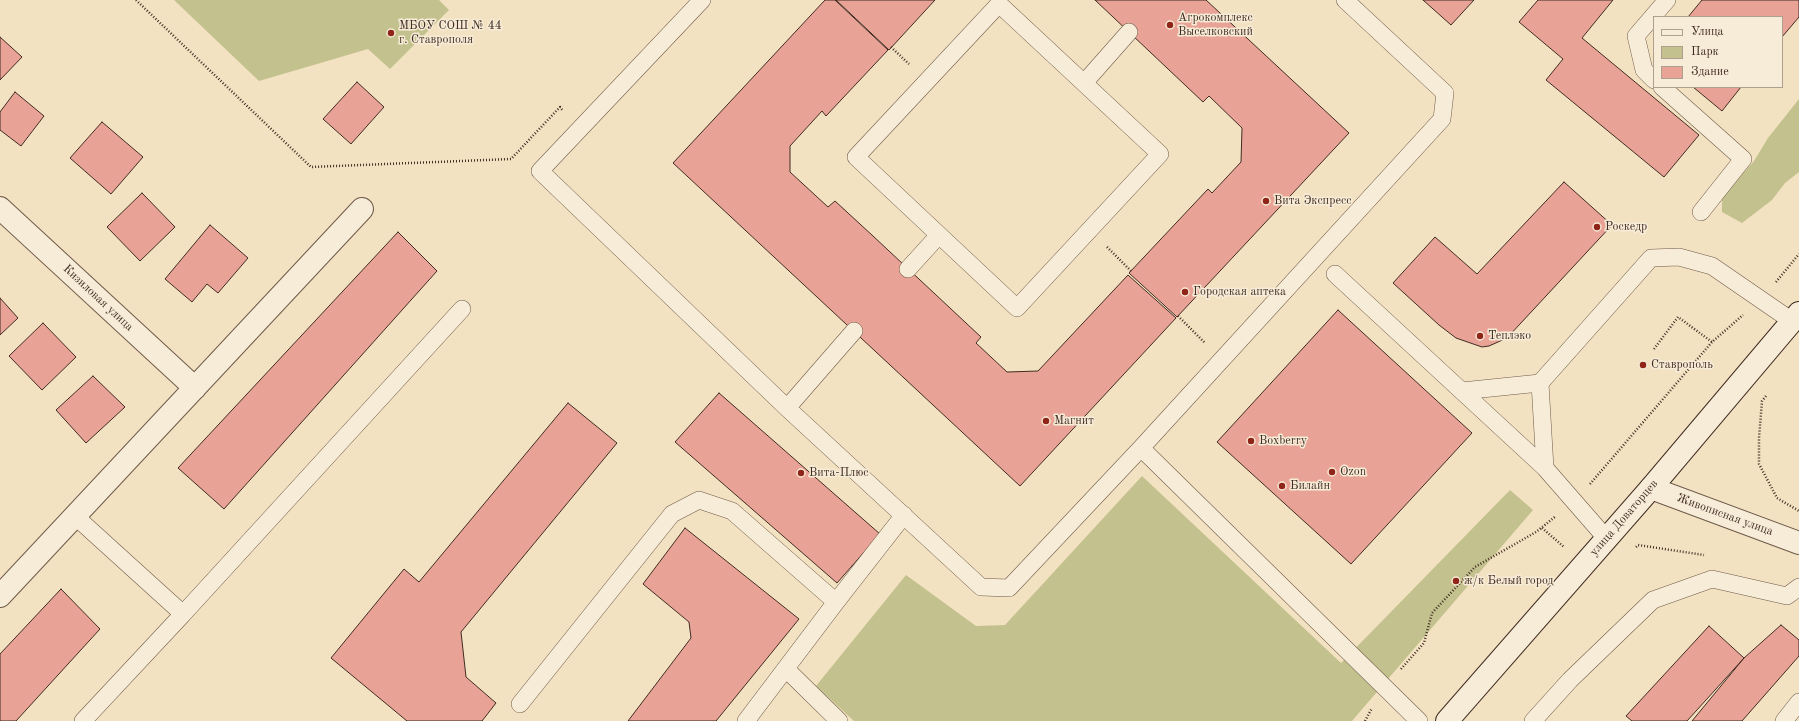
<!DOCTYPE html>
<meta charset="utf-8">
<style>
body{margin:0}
#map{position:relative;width:1799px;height:721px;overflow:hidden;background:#f3e2c1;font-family:"Old Standard TT",serif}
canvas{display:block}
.legend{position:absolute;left:1653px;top:16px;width:130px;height:72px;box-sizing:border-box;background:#f7ecd7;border:1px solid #ae9f8f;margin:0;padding:5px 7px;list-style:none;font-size:12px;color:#412c23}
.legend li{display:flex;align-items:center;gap:8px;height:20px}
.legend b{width:20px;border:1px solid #ae9f8f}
</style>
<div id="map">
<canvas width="1799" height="721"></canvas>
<ul class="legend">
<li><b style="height:5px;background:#f7ecd7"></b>Улица</li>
<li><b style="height:11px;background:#c3c18e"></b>Парк</li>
<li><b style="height:11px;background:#e8a296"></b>Здание</li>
</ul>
</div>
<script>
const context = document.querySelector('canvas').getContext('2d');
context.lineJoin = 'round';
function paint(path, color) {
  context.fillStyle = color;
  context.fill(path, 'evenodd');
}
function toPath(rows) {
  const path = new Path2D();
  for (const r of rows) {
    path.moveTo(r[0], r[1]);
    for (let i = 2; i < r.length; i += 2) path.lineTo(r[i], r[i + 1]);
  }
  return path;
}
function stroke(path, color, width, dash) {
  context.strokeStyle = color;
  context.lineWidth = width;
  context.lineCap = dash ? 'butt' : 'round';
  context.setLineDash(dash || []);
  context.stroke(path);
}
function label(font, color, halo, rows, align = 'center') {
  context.font = font + ' "Old Standard TT",serif';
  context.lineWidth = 3;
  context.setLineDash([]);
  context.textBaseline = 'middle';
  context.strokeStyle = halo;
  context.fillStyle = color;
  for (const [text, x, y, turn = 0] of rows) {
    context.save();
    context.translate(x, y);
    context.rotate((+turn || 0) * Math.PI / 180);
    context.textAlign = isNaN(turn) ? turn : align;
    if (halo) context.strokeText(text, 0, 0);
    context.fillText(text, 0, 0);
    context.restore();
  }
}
const green = toPath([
 [174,0,439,0,449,10,390,69,368,49,259,81],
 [1799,99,1799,172,1785,183,1772,200,1742,223,1722,212,1722,197,1754,161,1768,138],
 [1142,476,1341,663,1510,490,1533,510,1352,721,854,721,816,686,906,575,976,626,1005,625]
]);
const building = toPath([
 [825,0,835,0,888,50,826,116,822,111,790,146,790,172,828,207,835,201,873,236,981,337,976,343,1007,372,1038,371,1128,275,1176,318,1020,486,673,163,825,0],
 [836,0,935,0,889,50,836,0],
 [1095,0,1206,0,1349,133,1177,317,1129,273,1208,189,1212,193,1241,162,1242,128,1209,96,1203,102,1095,0],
 [1423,0,1474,0,1451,25,1423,0],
 [1538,0,1613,0,1582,38,1699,135,1664,177,1546,80,1563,59,1519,22,1538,0],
 [1702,0,1799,0,1799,17,1782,37,1782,17,1688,17,1702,0],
 [0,37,22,57,0,80,0,37],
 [357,82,384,107,351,144,323,119,357,82],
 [1693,87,1741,87,1722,111,1693,87],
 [15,92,44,116,21,146,0,130,0,112,15,92],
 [102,122,143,157,111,194,70,158,102,122],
 [1564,182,1612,225,1507,338,1489,346,1482,347,1456,338,1439,325,1393,283,1435,237,1477,274,1564,182],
 [142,193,175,227,140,261,107,227,142,193],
 [210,225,248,258,218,293,207,284,192,302,165,279,210,225],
 [398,232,437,271,224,509,178,468,398,232],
 [0,298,18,318,0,335,0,298],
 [1338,310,1472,433,1351,564,1217,442,1338,310],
 [43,323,76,357,42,390,9,356,43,323],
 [93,376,125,407,86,443,56,410,93,376],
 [719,393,880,534,837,583,675,442,719,393],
 [568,403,617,443,461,632,466,677,496,703,482,721,407,721,331,658,404,569,419,582,568,403],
 [685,528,799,619,716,721,628,721,691,638,689,622,643,584,685,528],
 [61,589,100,629,16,721,0,721,0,654,61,589],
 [1781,625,1799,640,1799,656,1742,721,1692,721,1744,658,1781,625],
 [1709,626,1744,658,1687,721,1632,721,1626,716,1709,626]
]);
const path = toPath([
 [136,0,311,167,511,159,560,107,563,111],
 [891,47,909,64],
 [1107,247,1131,271],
 [1776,282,1799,254],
 [1178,316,1205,343],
 [1654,349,1678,317,1712,342,1743,315],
 [1766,396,1762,401,1759,438,1759,464,1777,498,1799,511],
 [1590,484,1712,342],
 [1542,528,1564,547],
 [1636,547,1638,545,1704,555],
 [1401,669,1424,643,1432,613,1475,567,1536,532,1556,516],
 [1365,721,1372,708]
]);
const lane = toPath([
 [702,0,540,171,787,408,981,587,1009,588,1141,448,1442,119,1445,93,1345,0],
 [999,4,1160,154,1017,308,856,157,999,4],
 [1654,80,1644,70,1636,36,1667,0],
 [1084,83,1129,32],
 [1662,87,1743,159,1701,212],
 [908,269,939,235],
 [1335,274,1545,468],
 [1462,391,1540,383],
 [787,408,854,331],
 [1141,448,1419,721],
 [76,517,183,614,83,721],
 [1606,538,1545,468,1540,383,1651,258,1679,257,1712,266,1792,321],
 [183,614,462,309],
 [786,669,839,721],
 [520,704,672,514,699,500,732,511,836,602],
 [746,721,836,602,904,515],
 [1533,721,1570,680,1653,600,1712,579,1787,596,1799,587],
 [1784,721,1799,702]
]);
const street = toPath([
 [0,208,195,388],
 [1651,488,1799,543],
 [0,596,362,209]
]);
const secondary = toPath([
 [1447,721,1651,488,1799,313]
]);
const markers = [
 [1170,25,4,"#8f2418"],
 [391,33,4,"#8f2418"],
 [1266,201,4,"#8f2418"],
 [1597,227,4,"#8f2418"],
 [1185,292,4,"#8f2418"],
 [1480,336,4,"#8f2418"],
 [1643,365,4,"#8f2418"],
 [1046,421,4,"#8f2418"],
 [1251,441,4,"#8f2418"],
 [1332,472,4,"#8f2418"],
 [801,473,4,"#8f2418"],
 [1282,486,4,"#8f2418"],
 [1456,581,4,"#8f2418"]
];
const poiNames = [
 ["Агрокомплекс",1178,18],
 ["Выселковский",1178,32],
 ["МБОУ СОШ № 44",399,26],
 ["г. Ставрополя",399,40],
 ["Вита Экспресс",1274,201],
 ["Роскедр",1605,227],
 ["Городская аптека",1193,292],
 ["Теплэко",1488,336],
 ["Ставрополь",1651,365],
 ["Магнит",1054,421],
 ["Boxberry",1259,441],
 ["Ozon",1340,472],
 ["Вита-Плюс",809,473],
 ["Билайн",1290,486],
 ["ж/к Белый город",1464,581]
];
const streetNames = [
 ["Кизиловая улица",98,298,43],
 ["Живописная улица",1725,515,20],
 ["улица Доваторцев",1624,518,-49]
];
paint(green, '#c3c18e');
paint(building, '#e8a296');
stroke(building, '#412c23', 1);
stroke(lane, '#6e5a4a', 18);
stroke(street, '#6e5a4a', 24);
stroke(secondary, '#412c23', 24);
stroke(path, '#412c23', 2.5, [1, 2]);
stroke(lane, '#f7ecd7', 17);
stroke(street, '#f7ecd7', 22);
stroke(secondary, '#f7ecd7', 22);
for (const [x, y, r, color] of markers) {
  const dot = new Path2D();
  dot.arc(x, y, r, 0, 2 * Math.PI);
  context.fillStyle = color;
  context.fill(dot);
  stroke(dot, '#f7ecd7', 1.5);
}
label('12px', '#412c23', '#f7ecd7', poiNames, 'left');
label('12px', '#412c23', '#f7ecd7', streetNames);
</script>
